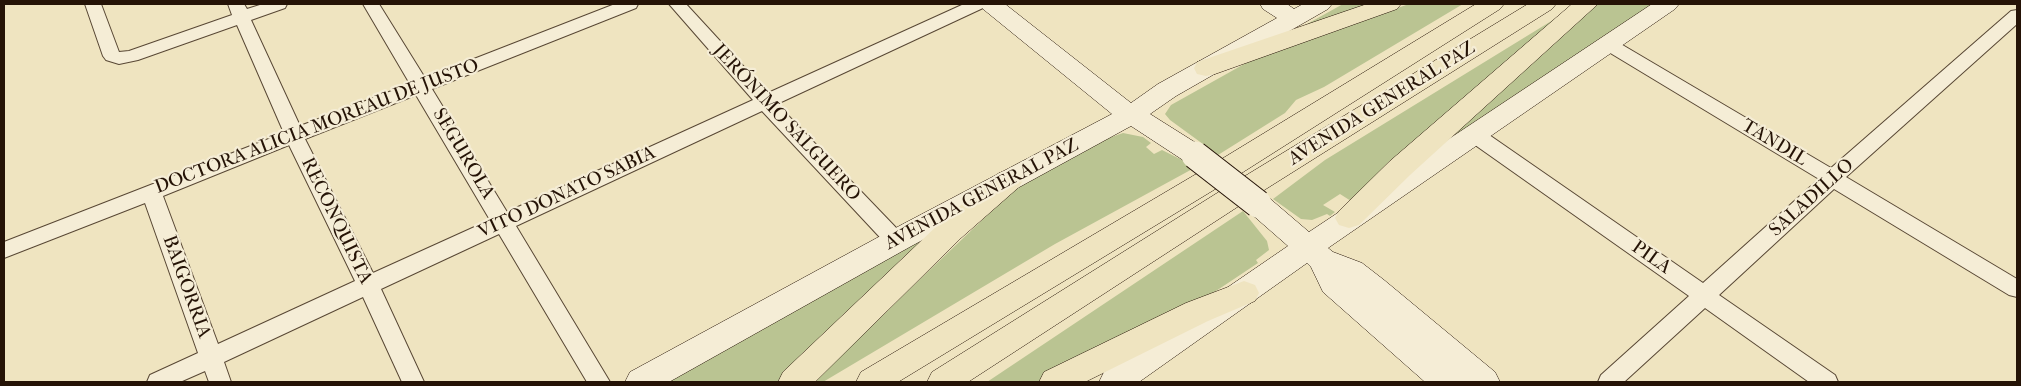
<!DOCTYPE html>
<meta charset="utf-8">
<style>
body{margin:0}
#map{position:relative;width:2021px;height:386px;overflow:hidden;background:#efe4c0;font-family:"IM FELL French Canon",serif}
canvas{display:block}
.frame{position:absolute;inset:0;border:5px solid #251306;pointer-events:none}
</style>
<div id="map">
<canvas width="2021" height="386"></canvas>
<div class="frame"></div>
</div>
<script>
const context = document.querySelector('canvas').getContext('2d');
context.lineJoin = 'round';
function paint(path, color) {
  context.fillStyle = color;
  context.fill(path, 'evenodd');
}
function toPath(rows) {
  const path = new Path2D();
  for (const r of rows) {
    path.moveTo(r[0], r[1]);
    for (let i = 2; i < r.length; i += 2) path.lineTo(r[i], r[i + 1]);
  }
  return path;
}
function stroke(path, color, width, dash) {
  context.strokeStyle = color;
  context.lineWidth = width;
  context.lineCap = dash ? 'butt' : 'round';
  context.setLineDash(dash || []);
  context.stroke(path);
}
function label(font, color, halo, rows, align = 'center') {
  context.font = font + ' "IM FELL French Canon",serif';
  context.lineWidth = 4.5;
  context.setLineDash([]);
  context.textBaseline = 'middle';
  context.strokeStyle = halo;
  context.fillStyle = color;
  for (const [text, x, y, turn = 0] of rows) {
    context.save();
    context.translate(x, y);
    context.rotate((+turn || 0) * Math.PI / 180);
    context.textAlign = isNaN(turn) ? turn : align;
    if (halo) context.strokeText(text, 0, 0);
    context.fillText(text, 0, 0);
    context.restore();
  }
}
const green = toPath([
 [1343,4,1369,4,1298,29],
 [1409,4,1463,4,1324,87,1296,100,1285,113,1218,155,1170,120,1165,114,1171,105,1255,58],
 [1579,4,1351,201,1340,194,1323,205,1335,212,1330,216,1327,214,1312,220,1301,219,1273,199,1325,160],
 [1597,4,1654,4,1435,151,1574,23],
 [1123,133,1143,137,1151,143,1146,147,1154,154,1162,150,1196,167,1055,244,823,382,812,382,1019,185,1100,141],
 [1243,211,1267,241,1269,250,1256,260,1258,263,1210,295,1041,382,987,382],
 [935,228,779,382,656,382]
]);
const street = toPath([
 [85,4,101,4,119,52,129,51,232,15,228,4,244,4,247,9,263,4,287,4,285,8,251,20,300,126,410,84,363,4,379,4,425,78,615,4,638,4,636,8,432,89,507,212,753,100,669,4,686,4,768,93,964,4,985,4,983,8,777,104,903,235,906,241,903,247,896,249,889,247,762,111,516,226,610,382,587,382,499,234,381,289,424,382,402,382,363,297,224,362,231,382,209,382,205,371,180,382,147,382,150,375,198,353,145,203,4,258,4,242,284,133,237,25,138,60,119,64,106,60,103,56,85,4],
 [416,95,490,220,373,273,305,139,416,95],
 [289,145,355,281,218,344,163,196,289,145],
 [2017,10,2017,24,1846,177,2017,279,2017,297,2009,295,1834,189,1719,295,1835,375,1838,382,1809,382,1705,308,1624,382,1598,382,1601,375,1689,296,1468,140,1465,135,1468,130,1475,128,1482,130,1703,283,1819,179,1602,48,1599,44,1602,40,1608,38,1614,40,1831,168,2011,11,2017,10]
]);
const secondary = toPath([
 [980,4,1005,4,1131,103,1158,84,1277,18,1263,9,1260,4,1287,4,1294,9,1303,4,1332,4,1328,9,1176,96,1150,114,1204,148,1208,155,1204,162,1195,164,1186,162,1131,126,906,249,669,382,625,382,630,372,886,233,1112,114,983,9,980,4],
 [1652,4,1679,4,1675,9,1328,248,1333,252,1362,263,1384,280,1495,372,1500,382,1425,382,1323,292,1311,267,1307,263,1139,382,1099,382,1104,372,1288,246,1248,211,1244,204,1248,197,1258,194,1268,197,1309,232,1652,4]
]);
const highway = toPath([
 [1367,4,1401,4,1397,9,1215,74,1206,76,1197,74,1194,68,1197,62,1367,4],
 [1476,4,1504,4,1500,9,1240,174,898,382,856,382,861,372,1220,160,1476,4],
 [1528,4,1556,4,1552,9,1242,204,968,382,927,382,932,372,1222,190,1528,4],
 [1572,4,1598,4,1410,175,1359,225,1349,228,1339,225,1335,218,1339,211,1390,161,1572,4],
 [1009,170,1019,173,1023,180,1019,187,961,238,815,382,778,382,783,372,941,222,999,173,1009,170],
 [1244,281,1255,285,1259,293,1255,301,1208,321,1085,382,1039,382,1044,372,1186,303,1244,281]
]);
const secondaryBridge = toPath([
 [1195,155,1258,204]
]);
const streetNames = [
 ["AVENIDA GENERAL PAZ",1382,104,-32],
 ["JERÓNIMO SALGUERO",786,123,47],
 ["DOCTORA ALICIA MOREAU DE JUSTO",317,127,-21],
 ["TANDIL",1774,143,31],
 ["SEGUROLA",463,154,59],
 ["VITO DONATO SABIA",567,193,-25],
 ["AVENIDA GENERAL PAZ",982,195,-28],
 ["SALADILLO",1812,198,-42],
 ["RECONQUISTA",336,221,64],
 ["PILA",1651,258,35],
 ["BAIGORRIA",186,287,70]
];
paint(green, '#bac492');
stroke(street, '#584734', 2);
stroke(secondary, '#251306', 1);
stroke(highway, '#251306', 1);
paint(street, '#f5edd6');
paint(secondary, '#f5edd6');
paint(highway, '#efe4c0');
stroke(secondaryBridge, '#251306', 29, []);
stroke(secondaryBridge, '#f5edd6', 27);
label('19px', '#251306', '#f5edd6', streetNames);
</script>
